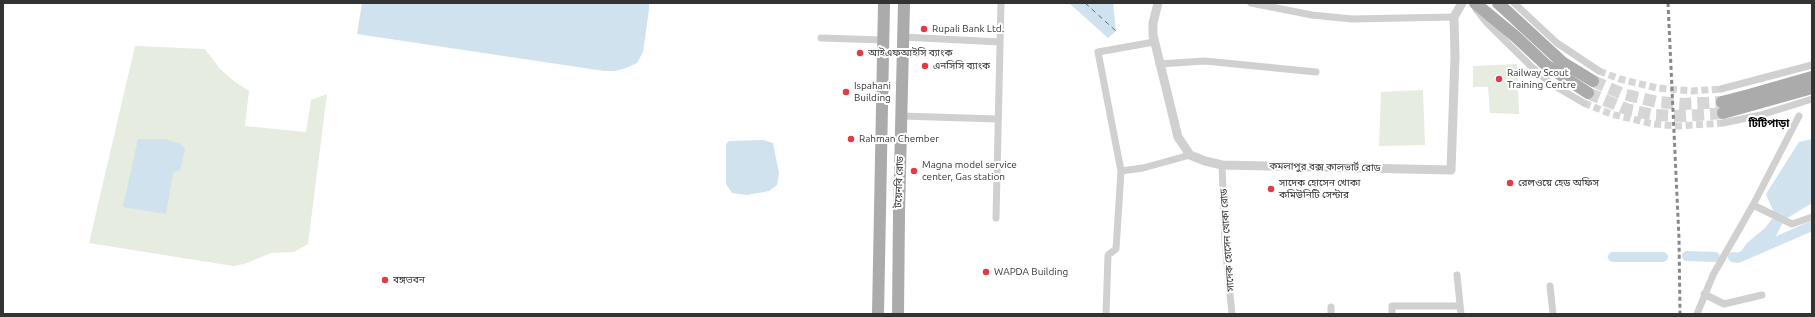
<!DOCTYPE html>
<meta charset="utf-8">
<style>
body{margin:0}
#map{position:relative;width:1815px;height:317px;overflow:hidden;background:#fff;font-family:Ubuntu,sans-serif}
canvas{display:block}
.frame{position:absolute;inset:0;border:4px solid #333;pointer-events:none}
</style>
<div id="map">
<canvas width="1815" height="317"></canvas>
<div class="frame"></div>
</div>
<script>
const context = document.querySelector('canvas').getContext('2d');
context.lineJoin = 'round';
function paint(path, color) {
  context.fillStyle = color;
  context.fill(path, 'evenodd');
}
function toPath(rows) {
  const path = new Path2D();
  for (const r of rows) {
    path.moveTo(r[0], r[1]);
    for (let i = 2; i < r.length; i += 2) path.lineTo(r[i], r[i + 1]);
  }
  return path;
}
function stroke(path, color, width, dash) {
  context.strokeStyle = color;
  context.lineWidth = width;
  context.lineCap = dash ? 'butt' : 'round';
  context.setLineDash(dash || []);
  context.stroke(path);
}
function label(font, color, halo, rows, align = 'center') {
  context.font = font + ' Ubuntu,"Noto Sans Bengali",sans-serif';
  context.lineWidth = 4;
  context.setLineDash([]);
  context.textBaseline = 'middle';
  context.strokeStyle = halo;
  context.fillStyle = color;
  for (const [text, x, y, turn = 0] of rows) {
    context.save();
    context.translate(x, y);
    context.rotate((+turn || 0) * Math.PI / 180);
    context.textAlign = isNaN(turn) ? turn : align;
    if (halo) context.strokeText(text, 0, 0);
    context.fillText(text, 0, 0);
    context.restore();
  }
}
const green = toPath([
 [135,46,205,49,220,69,235,82,249,91,245,126,306,132,311,100,327,94,308,244,294,252,271,253,244,264,233,266,89,243],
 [1517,64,1519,114,1490,113,1488,87,1473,87,1473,66],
 [1423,90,1425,145,1379,146,1381,92]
]);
const water = toPath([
 [362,3,649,3,649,10,643,52,637,63,626,68,615,71,604,71,357,34],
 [1069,3,1113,3,1116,31,1108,38],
 [138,139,166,139,180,144,185,149,180,170,173,173,166,214,123,207],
 [1812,139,1812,203,1784,220,1774,240,1763,250,1746,253,1738,260,1736,259,1747,243,1765,228,1775,215,1766,194,1799,142],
 [763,140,773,143,779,173,777,185,769,191,747,195,732,193,726,184,726,144,729,141]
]);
const canal = toPath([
 [1687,256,1715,257],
 [1613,257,1663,257],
 [1733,257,1738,258,1812,226]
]);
const ferry = toPath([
 [1085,3,1116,31]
]);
const minorTunnel = toPath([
 [1599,71,1620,79,1657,88,1692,91,1721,89],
 [1584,103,1611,114,1653,124,1679,126,1723,123]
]);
const primaryTunnel = toPath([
 [1593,81,1623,94,1657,102,1684,104,1722,102],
 [1588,93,1629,110,1654,115,1684,116,1723,113]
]);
const minor = toPath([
 [1251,3,1312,15,1352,19,1454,17],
 [1514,3,1557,43,1599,71],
 [1476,9,1487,23,1538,73,1553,85,1584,103],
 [903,37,1000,42],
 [821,38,883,40],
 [1159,64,1205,61,1316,72],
 [1721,89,1812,65],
 [901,116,998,119],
 [1723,123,1761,115,1812,99],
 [1222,165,1225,243,1232,314],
 [1121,171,1098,52,1154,42],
 [1753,205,1792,224,1812,217],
 [996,218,1001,3],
 [1457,275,1461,314],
 [1550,286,1553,314],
 [1704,294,1724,304,1762,295],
 [1331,307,1331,314],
 [1106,314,1108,255,1116,249,1121,171,1143,168,1190,155],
 [1392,314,1392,306,1460,306],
 [1697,314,1713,275,1753,205,1799,116]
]);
const tertiary = toPath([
 [1158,3,1153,23,1153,35,1178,137,1190,155,1205,161,1222,165,1451,170,1455,57,1454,17,1462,3]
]);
const primary = toPath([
 [1475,3,1515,36,1546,65,1588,93],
 [1498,3,1562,62,1593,81],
 [1722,102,1749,95,1812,77],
 [1723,113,1812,88],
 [878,314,884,3],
 [898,314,899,213,904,3]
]);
const rail = toPath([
 [1668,3,1679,239,1680,314]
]);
const markers = [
 [924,29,4,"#e63946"],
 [860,53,4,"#e63946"],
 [925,66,4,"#e63946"],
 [1499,79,4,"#e63946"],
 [846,92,4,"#e63946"],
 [851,139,4,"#e63946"],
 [914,171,4,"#e63946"],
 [1510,183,4,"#e63946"],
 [1271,189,4,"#e63946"],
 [986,272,4,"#e63946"],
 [385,280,4,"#e63946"]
];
const poiNames = [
 ["Rupali Bank Ltd.",932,29],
 ["আইএফআইসি ব্যাংক",868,53],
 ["এনসিসি ব্যাংক",933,66],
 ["Railway Scout",1507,73],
 ["Training Centre",1507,85],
 ["Ispahani",854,86],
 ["Building",854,98],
 ["Rahman Chember",859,139],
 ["Magna model service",922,165],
 ["center, Gas station",922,177],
 ["সাদেক হোসেন খোকা",1279,183],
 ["কমিউনিটি সেন্টার",1279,195],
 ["রেলওয়ে হেড অফিস",1518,183],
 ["WAPDA Building",994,272],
 ["বঙ্গভবন",393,280]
];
const streetNames = [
 ["কমলাপুর বক্স কালভার্ট রোড",1325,167,1],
 ["টয়েনবি রোড",899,182,-88],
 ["সাদেক হোসেন খোকা রোড",1227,240,-94]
];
const neighbourhoodNames = [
 ["টিটিপাড়া",1769,123]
];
paint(green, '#e6ecdf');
paint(water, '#cfe2ee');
stroke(canal, '#cfe2ee', 10);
stroke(ferry, '#3f7597', 1, [5, 4]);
stroke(minorTunnel, '#d6d6d6', 7, [7, 3.5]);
stroke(primaryTunnel, '#d6d6d6', 12, [12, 6]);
stroke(minor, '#d0d0d0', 7);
stroke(tertiary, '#d0d0d0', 9);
stroke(primary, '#ababab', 12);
stroke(rail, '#888', 3, [4, 3]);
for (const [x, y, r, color] of markers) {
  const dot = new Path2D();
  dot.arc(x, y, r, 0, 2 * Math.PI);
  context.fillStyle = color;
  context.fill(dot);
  stroke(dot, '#fff', 1.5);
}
label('10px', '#333', '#fff', poiNames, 'left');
label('10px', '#333', '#fff', streetNames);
label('bold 11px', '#000', '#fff', neighbourhoodNames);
</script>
